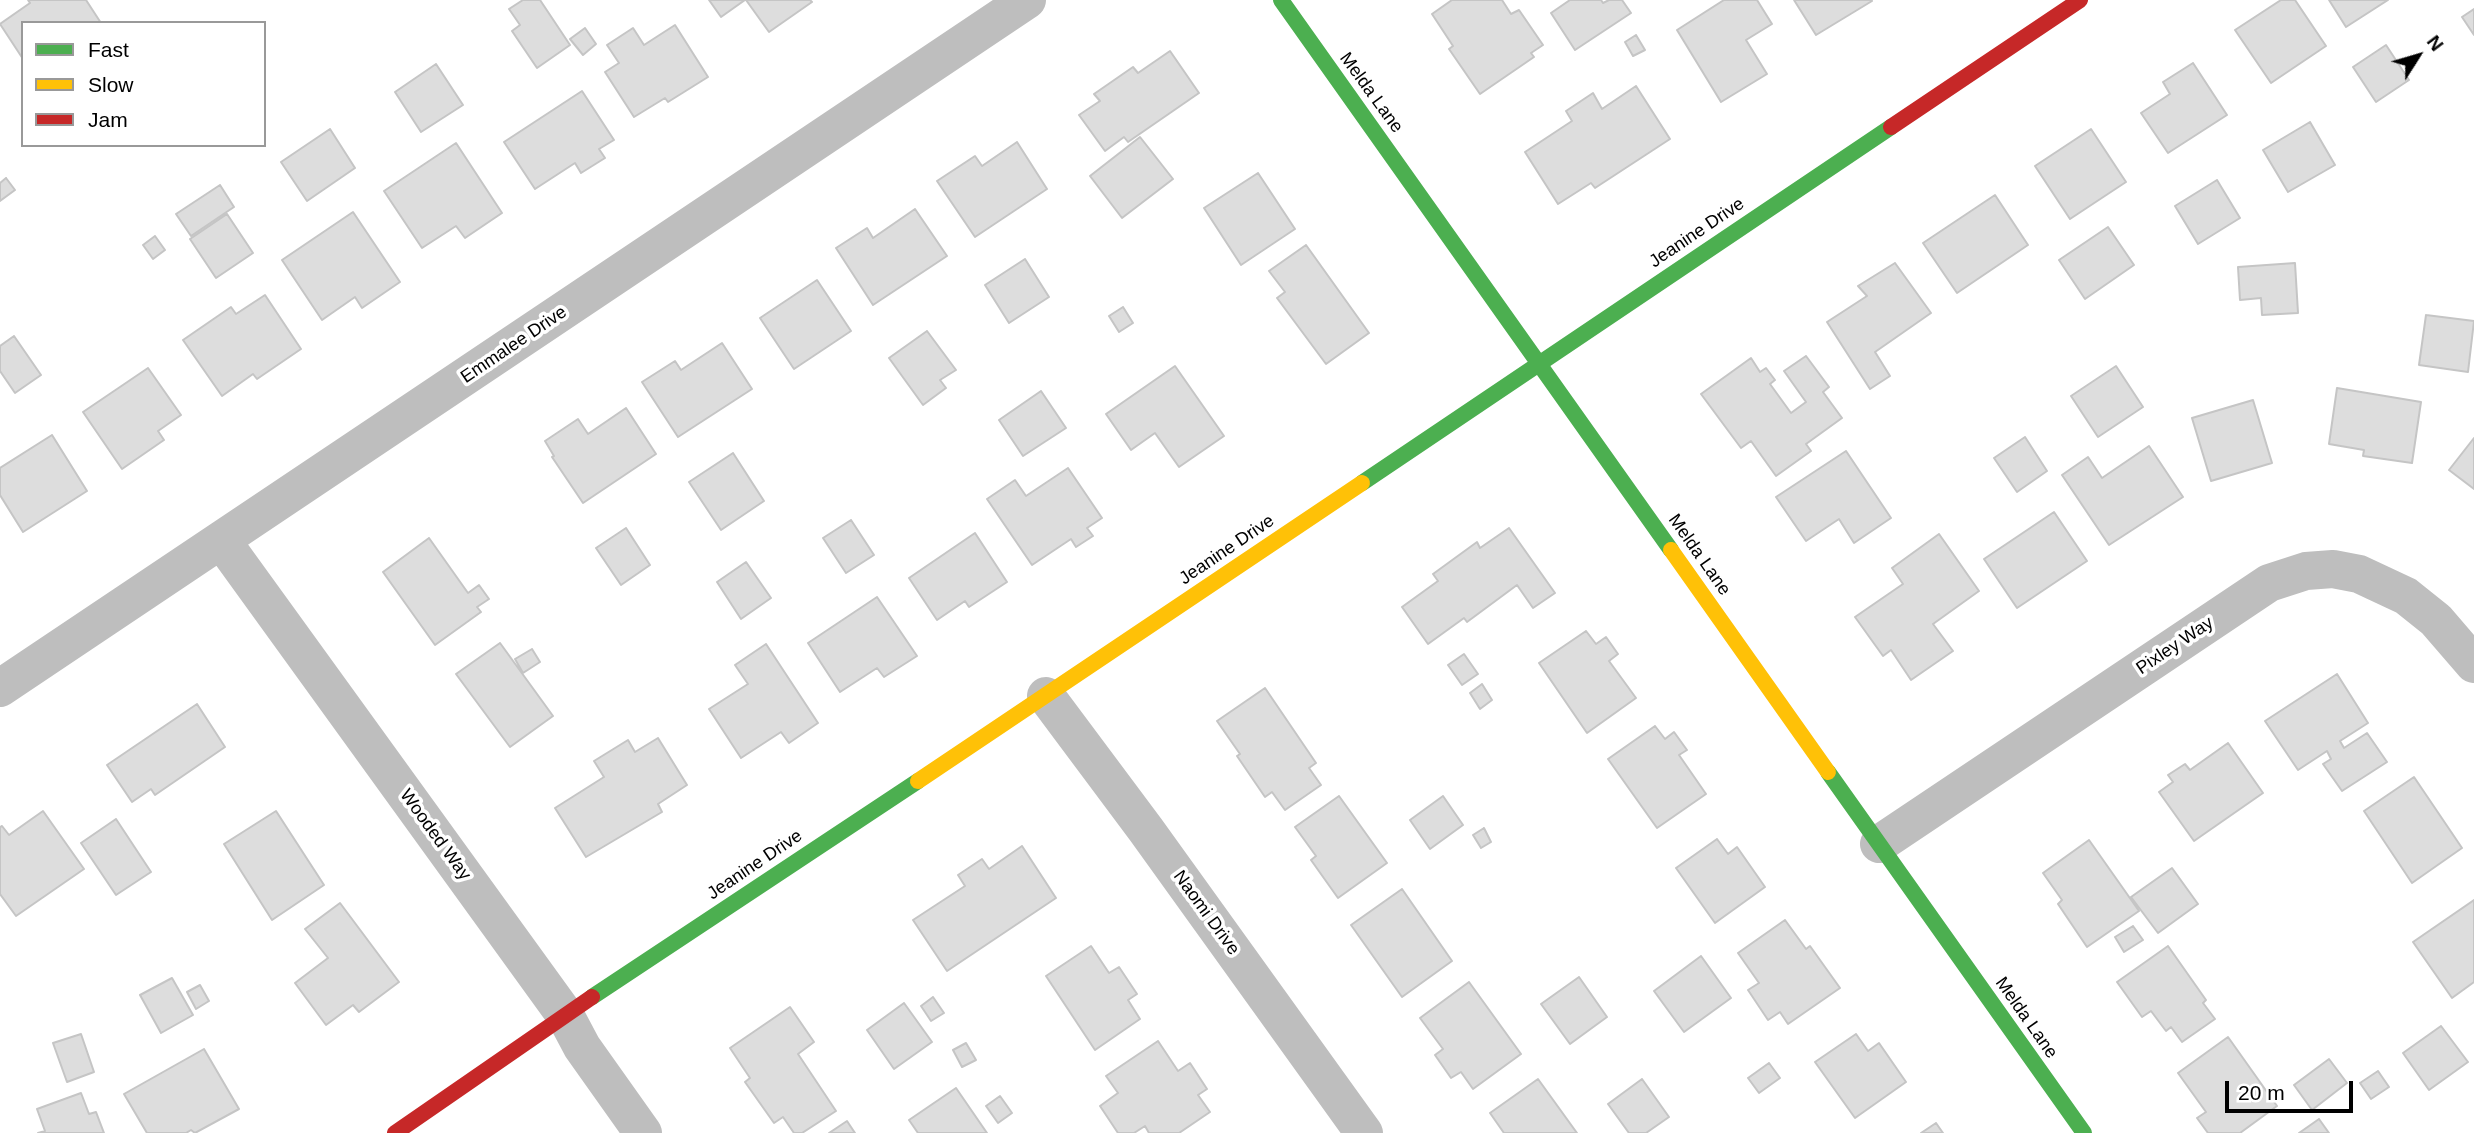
<!DOCTYPE html>
<style>
body{margin:0}
#map{position:relative;width:2474px;height:1133px;overflow:hidden;background:#fff;font-family:Arial,sans-serif}
canvas{display:block}
.legend{position:absolute;left:21px;top:21px;width:245px;height:126px;box-sizing:border-box;background:#fff;border:2px solid #999;margin:0;padding:9px 12px;list-style:none;font-size:21px;color:#000}
.legend li{display:flex;align-items:center;gap:14px;height:35px}
.legend b{width:35px;border:2px solid #999}
.north{position:absolute;left:2383px;top:21px;width:70px;height:70px;-webkit-text-stroke:5px #fff;paint-order:stroke;rotate:53deg;font-size:19px;font-weight:700;line-height:28px;text-align:center;color:#000}
.north::after{content:'';display:block;margin:auto;width:24px;height:32px;background:#000;clip-path:polygon(50% 0,100% 100%,50% 72%,0 100%)}
.scale{position:absolute;left:2225px;top:1081px;width:128px;height:32px;box-sizing:border-box;border:4px solid #000;border-top:0;padding-left:9px;font-size:21px;line-height:24px;white-space:nowrap;color:#000;-webkit-text-stroke:5px #fff;paint-order:stroke}
</style>
<div id="map">
<canvas width="2474" height="1133"></canvas>
<ul class="legend">
<li><b style="height:9px;background:#4caf50"></b>Fast</li>
<li><b style="height:9px;background:#ffc107"></b>Slow</li>
<li><b style="height:9px;background:#c62828"></b>Jam</li>
</ul>
<div class="north">N</div>
<div class="scale">20 m</div>
</div>
<script>
const context = document.querySelector('canvas').getContext('2d');
context.lineJoin = 'round';
function paint(path, color) {
  context.fillStyle = color;
  context.fill(path, 'evenodd');
}
function toPath(rows) {
  const path = new Path2D();
  for (const r of rows) {
    path.moveTo(r[0], r[1]);
    for (let i = 2; i < r.length; i += 2) path.lineTo(r[i], r[i + 1]);
  }
  return path;
}
function stroke(path, color, width, dash) {
  context.strokeStyle = color;
  context.lineWidth = width;
  context.lineCap = dash ? 'butt' : 'round';
  context.setLineDash(dash || []);
  context.stroke(path);
}
function label(font, color, halo, rows, align = 'center') {
  context.font = font + ' Arial,sans-serif';
  context.lineWidth = 7;
  context.setLineDash([]);
  context.textBaseline = 'middle';
  context.strokeStyle = halo;
  context.fillStyle = color;
  for (const [text, x, y, turn = 0] of rows) {
    context.save();
    context.translate(x, y);
    context.rotate((+turn || 0) * Math.PI / 180);
    context.textAlign = isNaN(turn) ? turn : align;
    if (halo) context.strokeText(text, 0, 0);
    context.fillText(text, 0, 0);
    context.restore();
  }
}
const building = toPath([
 [28,0,86,0,101,23,23,23,23,59,0,24,30,3,28,0],
 [523,0,540,0,570,45,537,68,512,31,520,25,509,9,523,0],
 [709,0,745,0,721,17,709,0],
 [746,0,810,0,812,2,769,32,746,0],
 [1452,0,1502,0,1511,14,1519,10,1543,45,1531,53,1534,57,1480,94,1449,49,1453,46,1432,14,1452,0],
 [1570,0,1601,0,1603,3,1609,0,1622,0,1631,13,1575,50,1551,13,1570,0],
 [1724,0,1757,0,1772,24,1746,40,1767,74,1721,102,1677,30,1724,0],
 [1794,0,1871,0,1872,1,1816,35,1794,0],
 [2281,0,2295,0,2326,46,2271,83,2235,30,2281,0],
 [2329,0,2388,0,2346,27,2329,0],
 [2474,9,2474,35,2462,17,2474,9],
 [675,25,708,77,668,102,665,98,634,117,605,72,619,63,607,45,633,28,644,45,675,25],
 [585,28,596,44,583,55,570,39,585,28],
 [1636,35,1645,50,1633,56,1625,42,1636,35],
 [2386,45,2409,80,2376,102,2353,67,2386,45],
 [1170,51,1199,93,1128,142,1124,137,1105,151,1079,115,1100,101,1094,94,1133,67,1138,73,1170,51],
 [2193,63,2227,115,2168,153,2141,113,2170,94,2163,82,2193,63],
 [436,64,463,105,421,132,395,92,436,64],
 [1636,86,1670,139,1595,188,1591,183,1558,204,1525,152,1572,121,1566,111,1593,93,1602,109,1636,86],
 [582,91,614,140,599,149,605,158,581,173,575,163,535,189,504,142,582,91],
 [2310,122,2335,165,2288,192,2263,150,2310,122],
 [330,129,355,168,307,201,281,162,330,129],
 [2091,129,2126,182,2070,219,2035,166,2091,129],
 [1140,137,1173,179,1122,218,1090,176,1140,137],
 [1017,142,1047,189,975,237,937,181,975,156,982,166,1017,142],
 [456,143,502,213,465,238,456,226,422,248,384,191,456,143],
 [1258,173,1295,229,1241,265,1204,208,1258,173],
 [6,178,15,190,0,201,0,183,6,178],
 [2217,180,2240,218,2198,244,2175,206,2217,180],
 [220,185,234,207,191,236,176,214,220,185],
 [1995,195,2028,245,1957,293,1923,243,1995,195],
 [915,209,947,256,873,305,836,248,867,228,873,238,915,209],
 [353,212,400,282,362,308,355,297,322,320,282,260,353,212],
 [227,214,253,253,216,278,190,239,227,214],
 [2108,227,2134,265,2085,299,2059,260,2108,227],
 [155,236,165,250,153,259,143,245,155,236],
 [1306,245,1369,333,1326,364,1277,298,1285,292,1269,271,1306,245],
 [1025,259,1049,297,1009,323,985,285,1025,259],
 [1895,263,1931,313,1875,352,1890,376,1870,389,1827,322,1867,296,1858,286,1895,263],
 [2295,263,2298,313,2262,315,2261,298,2240,300,2238,267,2295,263],
 [817,280,851,331,794,369,760,318,817,280],
 [265,295,301,349,257,379,253,374,222,396,183,340,231,307,236,314,265,295],
 [1123,307,1133,323,1119,332,1109,316,1123,307],
 [2426,315,2474,321,2468,372,2419,365,2426,315],
 [927,331,956,370,940,380,946,388,923,405,889,358,927,331],
 [14,336,41,375,15,393,0,371,0,346,14,336],
 [722,343,752,389,678,437,642,382,675,361,681,370,722,343],
 [1806,356,1829,387,1823,392,1842,418,1806,444,1811,451,1776,476,1751,441,1741,448,1701,394,1751,358,1760,372,1766,368,1775,380,1770,384,1791,413,1806,402,1784,371,1806,356],
 [1175,366,1224,436,1179,467,1155,433,1131,450,1106,414,1175,366],
 [2116,366,2143,407,2098,437,2071,396,2116,366],
 [148,368,181,415,158,431,164,440,122,469,83,412,148,368],
 [2337,388,2421,402,2412,463,2363,456,2364,450,2329,444,2337,388],
 [1041,391,1066,428,1023,456,999,420,1041,391],
 [2253,400,2272,463,2211,481,2192,418,2253,400],
 [626,408,656,454,583,503,552,457,554,456,545,441,578,419,588,434,626,408],
 [52,435,87,491,23,532,0,495,0,468,52,435],
 [2025,437,2047,471,2017,492,1994,458,2025,437],
 [2474,438,2474,489,2449,470,2474,438],
 [2149,446,2183,497,2109,545,2062,475,2088,457,2102,478,2149,446],
 [1846,451,1891,518,1854,543,1839,519,1806,541,1776,497,1846,451],
 [733,453,764,501,721,530,689,482,733,453],
 [1068,468,1102,518,1087,528,1093,536,1076,547,1071,539,1032,565,987,499,1015,480,1026,496,1068,468],
 [2054,512,2087,561,2017,608,1984,559,2054,512],
 [851,520,874,555,846,573,823,538,851,520],
 [626,528,650,565,621,585,596,548,626,528],
 [1509,528,1555,593,1533,608,1517,585,1467,622,1464,618,1428,644,1402,607,1438,581,1433,574,1477,542,1480,548,1509,528],
 [975,533,1007,582,969,607,965,601,937,620,909,578,975,533],
 [1939,534,1979,591,1933,624,1953,651,1911,680,1891,650,1883,656,1855,617,1903,584,1892,568,1939,534],
 [429,538,468,593,479,585,489,599,477,607,481,612,435,645,383,572,429,538],
 [746,562,771,598,741,619,717,582,746,562],
 [877,597,917,656,884,677,877,668,840,692,808,643,877,597],
 [1586,631,1596,644,1606,637,1618,654,1609,661,1636,698,1587,733,1539,663,1586,631],
 [500,643,553,716,510,747,456,674,500,643],
 [766,644,818,723,789,743,781,732,741,758,709,709,748,684,735,665,766,644],
 [532,649,540,662,523,673,515,659,532,649],
 [1464,654,1478,674,1462,685,1448,665,1464,654],
 [2337,674,2368,723,2340,741,2344,748,2367,733,2387,762,2342,791,2323,764,2331,759,2327,751,2298,770,2265,721,2337,674],
 [1482,684,1492,700,1480,709,1470,693,1482,684],
 [1265,688,1316,763,1309,768,1321,785,1285,810,1272,792,1265,797,1237,756,1240,754,1217,721,1265,688],
 [197,704,225,747,155,795,151,789,132,802,107,765,197,704],
 [1655,726,1665,739,1674,732,1687,750,1679,755,1706,794,1657,828,1608,759,1655,726],
 [658,738,687,785,658,804,662,812,586,857,555,808,604,777,594,761,628,740,635,752,658,738],
 [2228,743,2263,793,2194,841,2159,792,2173,782,2168,775,2185,764,2190,770,2228,743],
 [2414,777,2462,848,2412,883,2364,811,2414,777],
 [1339,796,1387,863,1338,898,1311,860,1316,856,1295,827,1339,796],
 [1443,796,1463,825,1430,849,1410,820,1443,796],
 [43,811,84,869,16,916,0,894,0,827,2,826,9,835,43,811],
 [276,811,324,885,272,920,224,844,276,811],
 [116,819,151,872,116,895,81,843,116,819],
 [1484,828,1491,842,1481,848,1473,835,1484,828],
 [1717,839,1728,854,1737,847,1765,887,1715,923,1676,868,1717,839],
 [2089,840,2139,911,2087,947,2058,904,2062,900,2043,873,2089,840],
 [1022,846,1056,898,947,971,913,920,965,886,958,875,982,859,989,869,1022,846],
 [2172,868,2198,904,2158,933,2131,897,2172,868],
 [1402,889,1452,961,1402,997,1351,925,1402,889],
 [2474,900,2474,982,2452,998,2413,942,2474,900],
 [340,903,399,982,359,1012,353,1005,326,1025,295,983,328,958,305,929,340,903],
 [1785,920,1806,949,1810,946,1840,988,1788,1024,1780,1012,1768,1020,1748,990,1759,983,1738,953,1785,920],
 [2133,926,2143,940,2124,952,2115,937,2133,926],
 [1091,946,1109,973,1119,967,1137,994,1128,1000,1140,1019,1095,1050,1046,976,1091,946],
 [2168,946,2206,1000,2203,1003,2215,1019,2182,1042,2171,1027,2166,1031,2151,1011,2142,1017,2117,982,2168,946],
 [1701,956,1731,998,1684,1032,1654,991,1701,956],
 [1579,977,1607,1017,1570,1044,1541,1004,1579,977],
 [172,978,193,1015,161,1033,140,995,172,978],
 [1469,982,1521,1054,1473,1089,1461,1072,1451,1078,1435,1055,1443,1049,1420,1018,1469,982],
 [200,985,209,1001,196,1009,187,992,200,985],
 [933,997,944,1013,931,1021,921,1006,933,997],
 [904,1003,932,1042,894,1069,867,1030,904,1003],
 [790,1007,814,1042,798,1054,836,1111,802,1133,794,1133,783,1117,774,1123,745,1082,750,1078,730,1048,790,1007],
 [2441,1026,2468,1062,2429,1090,2403,1053,2441,1026],
 [81,1034,94,1072,67,1082,53,1043,81,1034],
 [1856,1034,1868,1051,1879,1043,1906,1082,1855,1118,1815,1062,1856,1034],
 [2228,1037,2277,1106,2240,1133,2208,1133,2197,1118,2206,1112,2178,1073,2228,1037],
 [1158,1041,1178,1071,1190,1063,1207,1089,1198,1095,1210,1112,1179,1133,1149,1133,1145,1126,1134,1133,1118,1133,1100,1106,1118,1093,1106,1076,1158,1041],
 [966,1043,976,1060,962,1067,953,1050,966,1043],
 [204,1049,239,1109,195,1133,191,1130,186,1133,147,1133,124,1094,204,1049],
 [2329,1059,2347,1083,2312,1110,2294,1085,2329,1059],
 [1769,1063,1780,1078,1759,1093,1748,1078,1769,1063],
 [2378,1071,2389,1087,2371,1099,2360,1083,2378,1071],
 [1538,1079,1577,1133,1504,1133,1490,1113,1538,1079],
 [1642,1079,1669,1117,1646,1133,1629,1133,1608,1104,1642,1079],
 [956,1088,987,1133,918,1133,909,1120,956,1088],
 [81,1093,89,1114,96,1112,104,1133,38,1133,45,1131,37,1109,81,1093],
 [1000,1096,1012,1113,998,1123,986,1106,1000,1096],
 [2319,1119,2329,1133,2299,1133,2319,1119],
 [847,1121,855,1133,829,1133,847,1121],
 [1936,1123,1943,1133,1921,1133,1936,1123]
]);
const street = toPath([
 [222,541,565,1015,582,1047,643,1133],
 [0,688,1027,0],
 [1046,696,1146,830,1364,1133],
 [1879,844,2269,583,2306,571,2333,569,2359,574,2406,596,2436,620,2474,664]
]);
const fast = toPath([
 [1281,0,1671,550],
 [1362,483,1891,127],
 [1828,772,2084,1133],
 [592,997,918,781]
]);
const slow = toPath([
 [1671,550,1828,772],
 [918,781,1362,483]
]);
const jam = toPath([
 [1891,127,2080,0],
 [395,1133,592,997]
]);
const streetNames = [
 ["Melda Lane",1371,93,54],
 ["Jeanine Drive",1697,233,-34],
 ["Emmalee Drive",514,345,-34],
 ["Jeanine Drive",1227,550,-34],
 ["Melda Lane",1699,555,55],
 ["Pixley Way",2175,646,-34],
 ["Wooded Way",435,835,54],
 ["Jeanine Drive",755,865,-34],
 ["Naomi Drive",1206,913,54],
 ["Melda Lane",2026,1018,55]
];
paint(building, '#ddd');
stroke(building, '#c5c5c5', 2);
stroke(street, '#bebebe', 38);
stroke(fast, '#4caf50', 16);
stroke(slow, '#ffc107', 16);
stroke(jam, '#c62828', 16);
label('18px', '#000', '#fff', streetNames);
</script>
